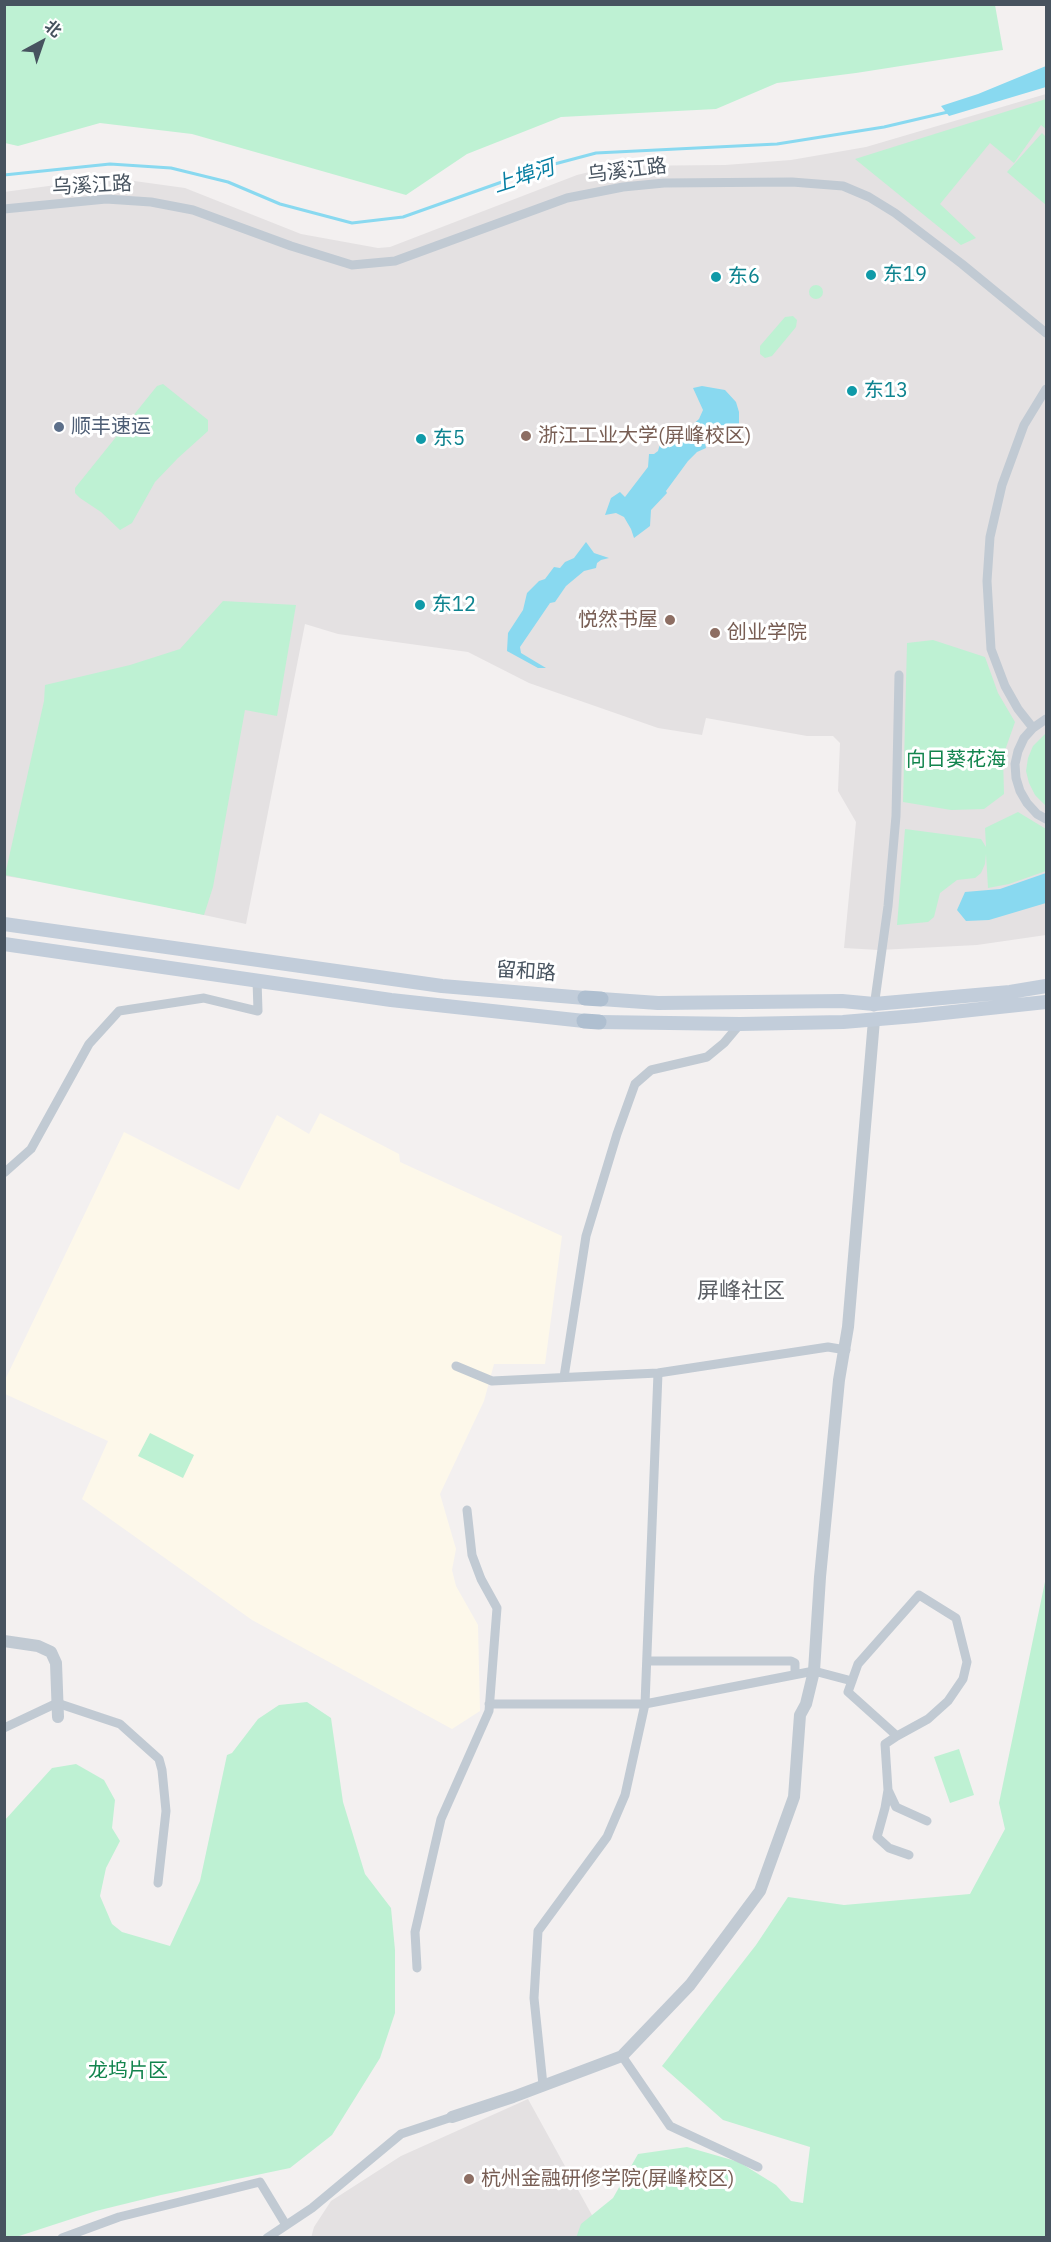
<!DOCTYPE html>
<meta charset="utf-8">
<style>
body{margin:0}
#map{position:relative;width:1051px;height:2242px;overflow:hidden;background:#f3f0f0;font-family:"IBM Plex Sans","Noto Sans SC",sans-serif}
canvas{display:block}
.frame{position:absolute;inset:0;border:6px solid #47535f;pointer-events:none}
.north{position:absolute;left:12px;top:12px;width:60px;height:60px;-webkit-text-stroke:4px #fff;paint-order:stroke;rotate:40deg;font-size:16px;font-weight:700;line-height:24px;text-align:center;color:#47535f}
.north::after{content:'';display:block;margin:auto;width:21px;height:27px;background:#47535f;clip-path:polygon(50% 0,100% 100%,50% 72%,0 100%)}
</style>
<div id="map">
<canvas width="1051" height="2242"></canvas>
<div class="frame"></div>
<div class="north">北</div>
</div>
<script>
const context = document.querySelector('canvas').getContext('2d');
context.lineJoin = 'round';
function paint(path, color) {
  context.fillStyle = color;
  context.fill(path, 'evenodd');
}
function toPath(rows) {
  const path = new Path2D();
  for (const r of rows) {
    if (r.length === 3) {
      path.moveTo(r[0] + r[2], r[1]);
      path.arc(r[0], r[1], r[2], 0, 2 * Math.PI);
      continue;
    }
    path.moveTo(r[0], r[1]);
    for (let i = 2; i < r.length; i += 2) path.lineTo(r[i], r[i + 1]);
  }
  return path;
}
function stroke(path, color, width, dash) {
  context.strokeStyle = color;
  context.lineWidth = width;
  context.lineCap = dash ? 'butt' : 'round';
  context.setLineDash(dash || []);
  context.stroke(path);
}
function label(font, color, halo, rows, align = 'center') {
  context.font = font + ' "IBM Plex Sans","Noto Sans SC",sans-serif';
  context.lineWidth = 6;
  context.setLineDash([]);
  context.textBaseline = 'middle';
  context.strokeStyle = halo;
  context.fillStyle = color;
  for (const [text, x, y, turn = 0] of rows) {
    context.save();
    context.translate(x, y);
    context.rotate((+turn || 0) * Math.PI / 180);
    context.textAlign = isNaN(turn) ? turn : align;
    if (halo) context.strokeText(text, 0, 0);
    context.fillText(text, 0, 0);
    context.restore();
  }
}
const commercial = toPath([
 [320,1113,399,1154,400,1162,562,1236,545,1364,494,1364,484,1401,440,1494,456,1549,452,1570,456,1586,478,1625,480,1711,452,1729,252,1620,82,1499,108,1441,5,1394,4,1382,124,1132,239,1190,277,1115,309,1134]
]);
const education = toPath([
 [1046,94,1046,935,977,945,879,950,844,948,856,822,838,791,840,743,833,736,807,736,706,718,702,735,658,728,529,683,468,652,338,634,305,624,246,924,64,885,5,876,4,192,56,185,127,180,185,188,301,234,378,248,390,247,577,175,614,166,725,165,791,160,866,147],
 [528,2099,604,2237,311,2238,314,2227,331,2201,401,2156]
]);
const green = toPath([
 [995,5,1003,50,856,73,777,83,716,109,561,117,467,154,406,195,192,134,100,123,18,146,5,143,5,5],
 [1046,99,1046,129,1041,125,1014,163,990,143,940,204,976,238,961,245,855,159],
 [1042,133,1046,137,1046,205,1007,172],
 [816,292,7],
 [793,316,797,320,796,327,772,356,765,358,760,354,760,346,785,317],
 [163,384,208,420,208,431,178,458,155,482,132,523,120,530,101,512,80,498,75,493,75,488,157,386],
 [223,601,296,605,277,716,245,710,213,887,204,915,5,875,44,701,45,685,130,665,180,649],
 [933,640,985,657,998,693,1015,722,1003,756,1004,794,984,809,951,810,903,802,907,643],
 [1046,733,1046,806,1035,795,1029,783,1026,771,1028,758,1033,746],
 [1018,812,1046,829,1046,871,1009,884,988,888,986,854,985,864,981,873,975,878,957,880,940,893,934,917,928,922,897,925,905,829,981,839,986,847,985,828],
 [150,1433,194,1455,183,1478,138,1456],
 [1046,1577,1046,2237,576,2238,581,2224,613,2198,638,2154,687,2147,739,2162,776,2185,791,2201,803,2203,810,2147,723,2120,662,2066,756,1945,788,1897,844,1905,970,1894,1005,1829,999,1803],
 [307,1702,331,1718,343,1802,365,1874,391,1908,395,1950,395,2013,380,2058,332,2135,290,2168,161,2195,96,2211,16,2237,5,2237,5,1820,52,1768,76,1764,104,1780,115,1800,112,1828,120,1841,106,1868,100,1896,112,1924,122,1932,170,1946,200,1881,227,1755,232,1753,258,1719,279,1705],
 [959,1749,974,1795,950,1803,934,1757]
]);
const water = toPath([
 [1046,66,1046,87,949,116,941,106,978,94],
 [702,386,725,390,736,402,739,412,739,425,723,433,717,423,706,425,706,432,703,433,706,448,697,452,688,461,666,491,667,493,651,510,650,526,634,538,631,529,624,517,616,513,605,515,611,498,620,492,625,497,648,467,649,454,654,454,658,451,660,444,667,446,671,443,671,436,677,436,683,430,681,423,689,428,699,419,703,410,693,388],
 [586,542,594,553,609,558,601,560,597,563,596,568,584,571,566,586,555,602,550,603,520,647,521,653,546,668,538,668,507,651,508,633,523,610,527,593,539,581,545,579,554,567,560,568,565,562,574,558],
 [1046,873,1046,903,989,920,966,921,957,910,965,892,1000,889]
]);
const stream = toPath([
 [4,175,110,164,171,168,228,182,280,204,352,223,403,217,547,166,596,153,777,144,884,127,948,112]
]);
const minor = toPath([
 [4,209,106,199,151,202,193,210,291,246,352,265,395,261,567,198,623,187,664,183,792,182,843,186,869,197,895,213,962,264,1046,333],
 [1046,719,1033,728,1024,738,1018,751,1015,764,1016,778,1020,791,1027,803,1037,814,1046,819],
 [1033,728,1018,709,1005,686,991,649,987,581,990,537,1002,485,1024,425,1046,389],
 [874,1007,888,906,896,816,899,675],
 [4,1173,31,1149,89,1044,119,1011,204,998,258,1011,257,980],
 [456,1366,492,1381,658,1373,828,1347,846,1350],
 [564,1377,586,1236,617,1134,635,1084,651,1070,707,1057,724,1043,740,1024],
 [919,1595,956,1618,967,1662,963,1679,948,1701,928,1719,897,1736,848,1692,858,1664,919,1595],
 [647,1661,791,1661,795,1663,795,1674],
 [489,1704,645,1704,814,1671,852,1681],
 [4,1728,57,1703,120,1724,159,1759,162,1770,166,1811,158,1883],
 [897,1736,885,1744,888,1790,896,1807,927,1821],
 [888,1790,885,1808,877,1837,889,1848,909,1855],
 [417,1968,415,1932,441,1819,489,1711,497,1608,481,1579,472,1555,467,1510],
 [622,2056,670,2126,758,2167],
 [543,2085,534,1998,538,1931,607,1837,625,1795,645,1704,658,1373],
 [62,2238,119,2217,260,2182,286,2225],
 [267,2238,312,2208,401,2134,452,2117]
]);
const tertiary = toPath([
 [4,1641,38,1646,51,1652,56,1663,58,1717],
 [452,2117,513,2097,622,2056,690,1985,760,1891,794,1797,800,1715,806,1704,814,1671,820,1577,839,1380,848,1327,874,1020]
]);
const secondary = toPath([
 [4,924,442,986,585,998],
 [4,944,391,1000,584,1021],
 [601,999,658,1003,842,1001,874,1004,1010,992,1046,986],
 [599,1022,740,1024,843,1022,915,1016,1046,1002]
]);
const primary = toPath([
 [585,998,601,999],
 [584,1021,599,1022]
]);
const markers = [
 [871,275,6,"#0f9aa8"],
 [716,277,6,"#0f9aa8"],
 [852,391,6,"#0f9aa8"],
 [59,427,6,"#5c6f8a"],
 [526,436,6,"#8d6e63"],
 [421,439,6,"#0f9aa8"],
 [420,605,6,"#0f9aa8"],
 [670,620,6,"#8d6e63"],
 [715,633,6,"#8d6e63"],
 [469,2179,6,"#8d6e63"]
];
const streetNames = [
 ["乌溪江路",627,171,-7],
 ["乌溪江路",92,186,-3],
 ["留和路",526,972,4]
];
const cultureNames = [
 ["东19",883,275],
 ["东6",728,277],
 ["东13",864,391],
 ["东5",433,439],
 ["东12",432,605]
];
const serviceNames = [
 ["顺丰速运",71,427]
];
const educationNames = [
 ["浙江工业大学(屏峰校区)",538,436],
 ["悦然书屋",658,620,"right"],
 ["创业学院",727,633],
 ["杭州金融研修学院(屏峰校区)",481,2179]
];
const parkNames = [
 ["向日葵花海",956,760],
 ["龙坞片区",128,2071]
];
const waterNames = [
 ["上埠河",524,177,-18]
];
const quarterNames = [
 ["屏峰社区",741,1292]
];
paint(commercial, '#fdf8ea');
paint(education, '#e4e1e2');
paint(green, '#bef1d3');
paint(water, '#89d9f0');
stroke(stream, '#89d9f0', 3);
stroke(minor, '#c1cad3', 9);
stroke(tertiary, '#c1cad3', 12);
stroke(secondary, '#c2cdda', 14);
stroke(primary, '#afbfd0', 15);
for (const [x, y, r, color] of markers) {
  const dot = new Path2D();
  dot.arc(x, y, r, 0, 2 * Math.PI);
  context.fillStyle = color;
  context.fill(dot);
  stroke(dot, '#fff', 2);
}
label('20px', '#47535f', '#fff', streetNames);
label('20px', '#0d838f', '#fff', cultureNames, 'left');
label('20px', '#4e5e75', '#fff', serviceNames, 'left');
label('20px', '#785e54', '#fff', educationNames, 'left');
label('20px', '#13854e', '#fff', parkNames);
label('italic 21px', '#077fa3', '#fff', waterNames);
label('22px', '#5c6066', '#fff', quarterNames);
</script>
